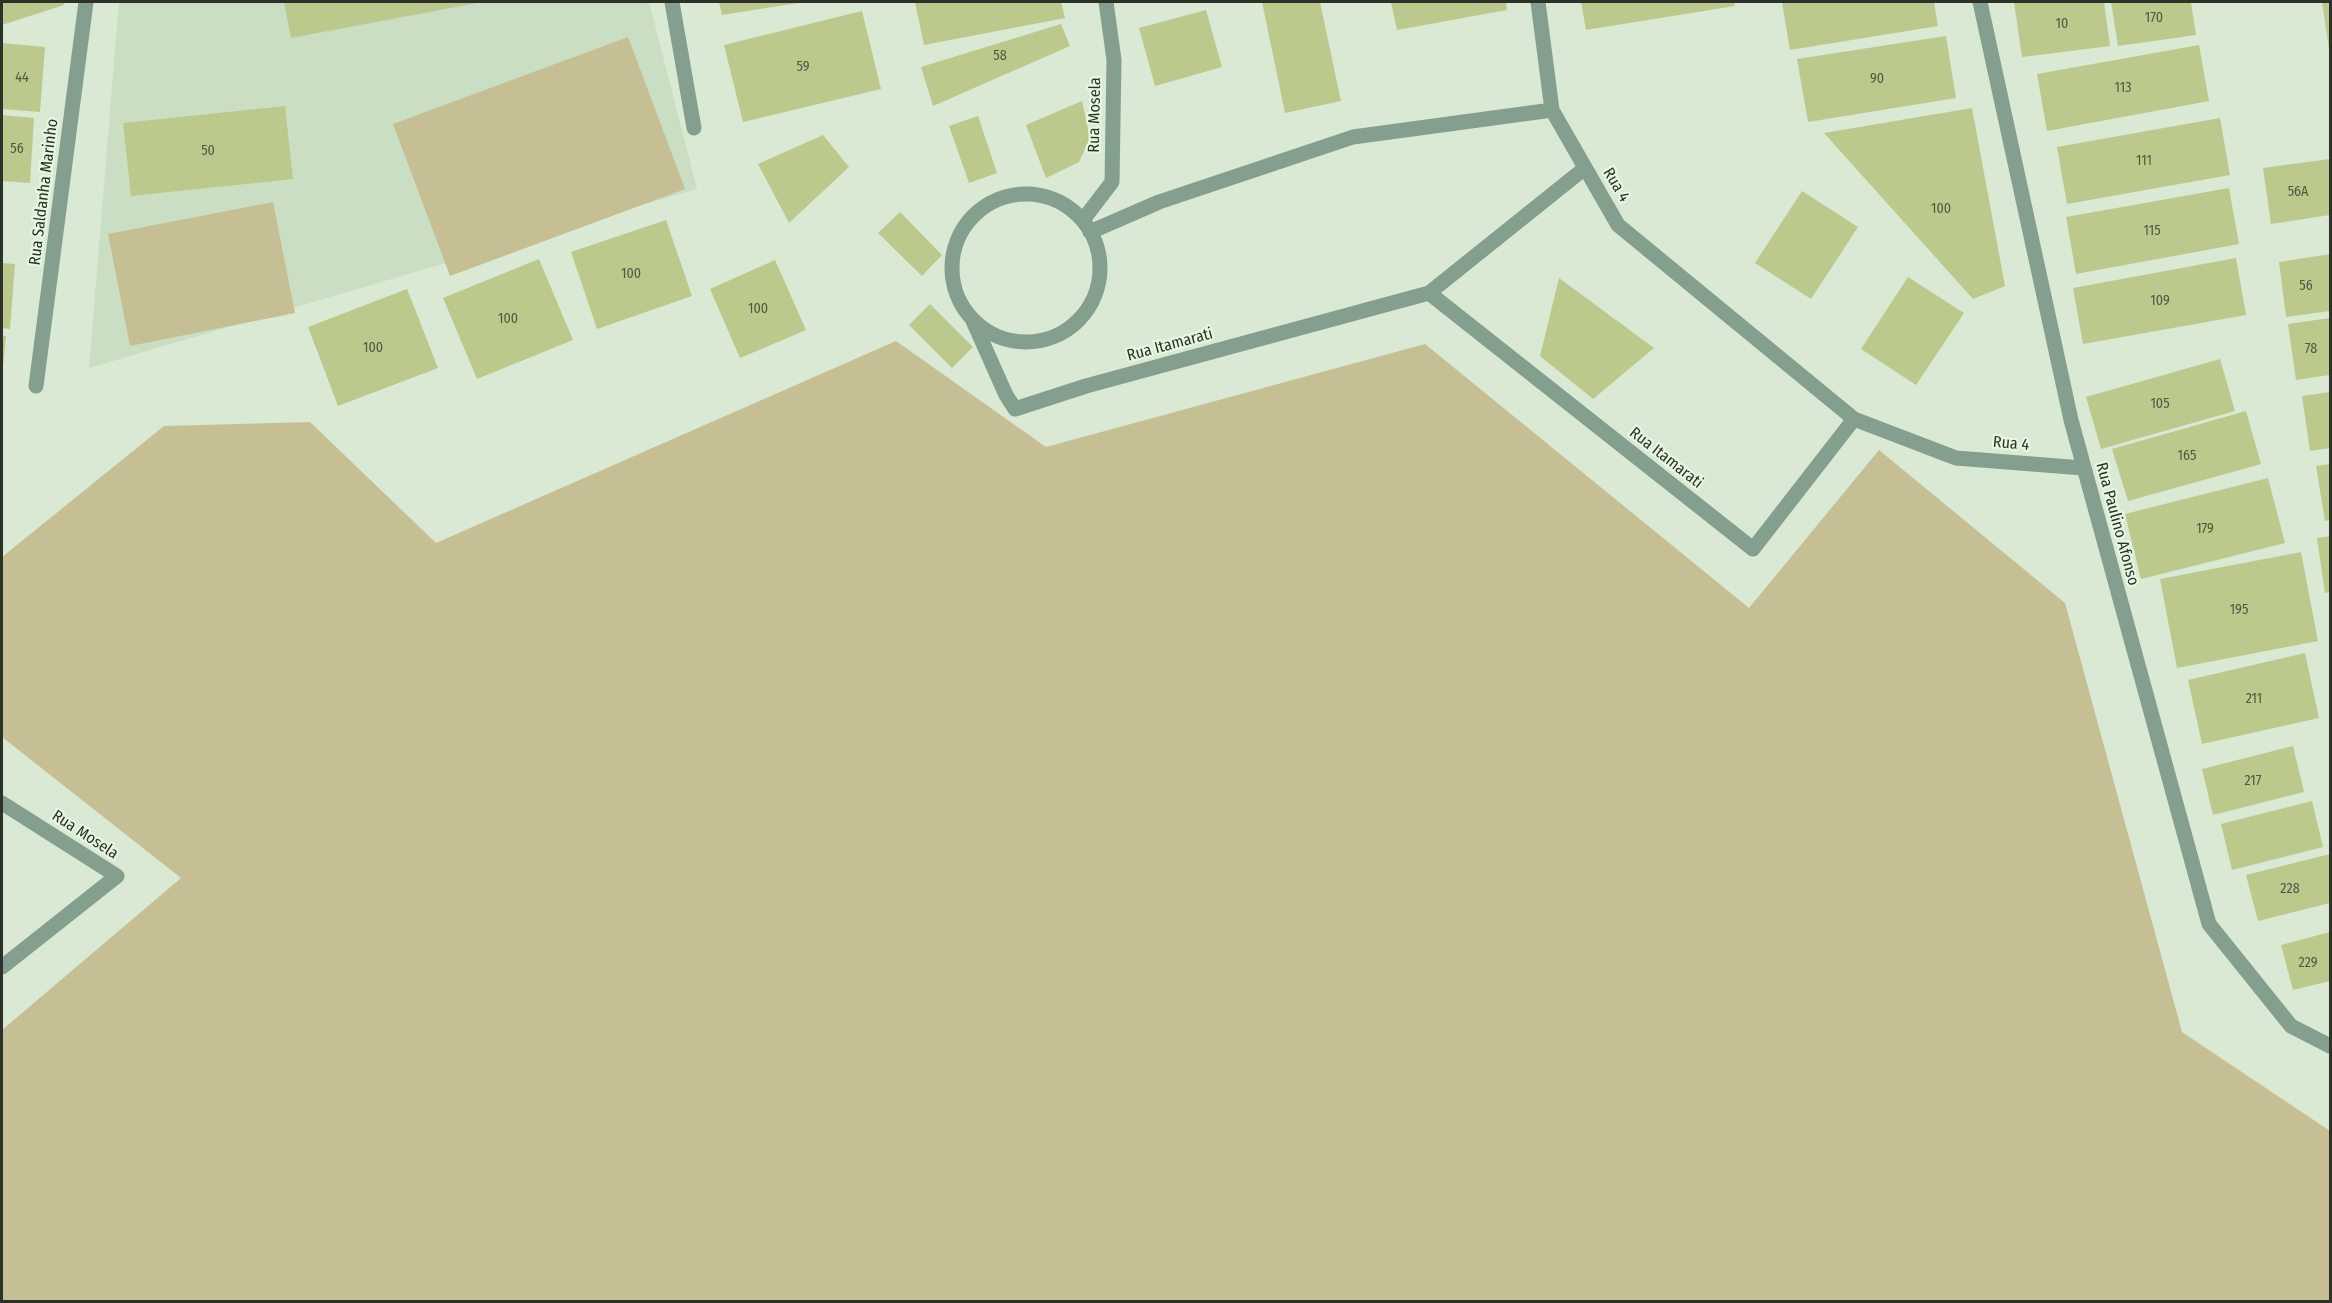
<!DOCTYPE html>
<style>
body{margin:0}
#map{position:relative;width:2332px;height:1303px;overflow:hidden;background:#d9e9d3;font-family:"Fira Sans Condensed",sans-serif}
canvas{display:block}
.frame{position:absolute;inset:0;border:3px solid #2c322a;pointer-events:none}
</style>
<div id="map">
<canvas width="2332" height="1303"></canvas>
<div class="frame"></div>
</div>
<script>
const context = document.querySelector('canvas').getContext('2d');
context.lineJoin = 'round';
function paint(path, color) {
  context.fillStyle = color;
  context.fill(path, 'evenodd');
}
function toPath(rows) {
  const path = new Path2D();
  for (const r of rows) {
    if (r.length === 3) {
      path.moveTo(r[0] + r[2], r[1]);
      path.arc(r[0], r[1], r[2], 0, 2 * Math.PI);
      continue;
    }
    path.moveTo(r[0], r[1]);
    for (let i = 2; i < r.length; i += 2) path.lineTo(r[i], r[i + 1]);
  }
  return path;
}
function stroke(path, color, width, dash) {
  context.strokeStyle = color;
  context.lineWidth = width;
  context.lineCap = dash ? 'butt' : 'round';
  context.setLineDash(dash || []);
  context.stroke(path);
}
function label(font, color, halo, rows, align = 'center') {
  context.font = font + ' "Fira Sans Condensed",sans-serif';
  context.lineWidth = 4.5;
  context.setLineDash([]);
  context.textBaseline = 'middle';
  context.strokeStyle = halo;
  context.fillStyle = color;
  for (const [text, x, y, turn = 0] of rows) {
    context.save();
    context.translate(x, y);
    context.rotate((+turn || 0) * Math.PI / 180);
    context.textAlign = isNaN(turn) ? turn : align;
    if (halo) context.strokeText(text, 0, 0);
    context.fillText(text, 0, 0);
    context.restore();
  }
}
const built = toPath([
 [119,2,649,2,697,189,89,368]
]);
const green = toPath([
 [628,37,685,189,450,276,393,124],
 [273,202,295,313,130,346,108,234],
 [896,341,1046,447,1425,344,1749,608,1879,450,2065,603,2182,1032,2330,1131,2330,1301,2,1301,2,1030,181,878,2,737,2,557,164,426,310,422,436,543]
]);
const building = toPath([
 [3,2,64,2,64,5,2,25],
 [284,2,477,2,477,3,291,38],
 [719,2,798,2,798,3,722,15],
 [915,2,1061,2,1065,18,924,45],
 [1262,2,1320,2,1341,101,1285,113],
 [1391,2,1506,2,1507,10,1397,30],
 [1581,2,1734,2,1735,6,1586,30],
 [1782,2,1934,2,1938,26,1790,50],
 [2014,2,2104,2,2110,46,2022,57],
 [2111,2,2191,2,2196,35,2118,46],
 [2322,2,2330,2,2330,48,2329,49],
 [1206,10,1222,67,1155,86,1139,28],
 [862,11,881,89,743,122,724,45],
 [1061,24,1070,46,933,106,921,67],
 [1946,36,1956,98,1808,122,1797,59],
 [2,43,45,47,40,112,2,109],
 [2199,45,2209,101,2047,131,2037,74],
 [1082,101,1090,138,1079,162,1046,178,1026,125],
 [285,106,293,179,131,196,123,123],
 [1972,108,2005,286,1973,299,1824,133],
 [2,115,34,118,30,183,2,181],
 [978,116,997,173,969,183,949,126],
 [2220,118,2230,175,2067,204,2057,147],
 [823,135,849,167,789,223,758,164],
 [2330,159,2330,215,2271,224,2263,168],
 [2229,188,2239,244,2076,274,2066,217],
 [1802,191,1858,227,1811,299,1755,263],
 [900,212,942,255,922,276,878,233],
 [666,220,692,296,597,329,571,252],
 [2330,254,2330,311,2286,317,2279,262],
 [2236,258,2246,315,2083,344,2073,288],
 [539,259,573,340,477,379,443,298],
 [775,260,806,330,740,358,710,289],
 [2,263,15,264,10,329,2,328],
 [1908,277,1964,313,1916,385,1861,349],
 [1559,278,1654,348,1593,399,1540,356],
 [407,289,438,368,338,406,308,327],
 [930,304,973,347,952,368,909,325],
 [2330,318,2330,375,2296,380,2288,324],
 [2,336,6,336,3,367,2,367],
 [2220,359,2235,411,2101,449,2086,397],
 [2330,392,2330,448,2310,451,2302,396],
 [2246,411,2261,464,2128,501,2112,449],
 [2330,464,2330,520,2325,521,2316,466],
 [2268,478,2285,543,2141,579,2125,514],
 [2330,536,2330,592,2325,593,2317,538],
 [2301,552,2318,641,2177,668,2160,579],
 [2305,653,2319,718,2202,744,2188,680],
 [2293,746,2304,792,2213,815,2202,769],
 [2312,801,2323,847,2232,870,2221,824],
 [2330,854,2330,903,2258,921,2246,875],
 [2330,932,2330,981,2293,990,2281,945]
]);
const minor = toPath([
 [672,2,694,128],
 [1538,2,1552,110],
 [1980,2,2071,420,2209,924,2291,1026,2330,1046],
 [1026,268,74],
 [1083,220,1112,182,1114,60,1106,2],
 [1090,232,1159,202,1353,137,1552,110,1618,225,1854,419,1956,458,2083,468],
 [1429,293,1753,549,1854,419],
 [973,321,1006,395,1015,409,1086,386,1429,293,1585,168],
 [36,386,86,2],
 [2,803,117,876,2,967]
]);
const numberNames = [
 ["170",2154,18],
 ["10",2062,24],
 ["58",1000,56],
 ["59",803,67],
 ["44",22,78],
 ["90",1877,79],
 ["113",2123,88],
 ["56",17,149],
 ["50",208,151],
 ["111",2144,161],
 ["56A",2298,192],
 ["100",1941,209],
 ["115",2152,231],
 ["100",631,274],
 ["56",2306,286],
 ["109",2160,301],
 ["100",758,309],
 ["100",508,319],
 ["100",373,348],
 ["78",2311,349],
 ["105",2160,404],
 ["165",2187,456],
 ["179",2205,529],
 ["195",2239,610],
 ["211",2254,699],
 ["217",2253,781],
 ["228",2290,889],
 ["229",2308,963]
];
const streetNames = [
 ["Rua Mosela",1095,115,-89],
 ["Rua 4",1616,185,59],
 ["Rua Saldanha Marinho",44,192,-83],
 ["Rua Itamarati",1170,345,-15],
 ["Rua 4",2011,444,5],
 ["Rua Itamarati",1666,458,38],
 ["Rua Paulino Afonso",2117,524,75],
 ["Rua Mosela",85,835,33]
];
paint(built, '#c9dec2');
paint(green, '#c7bf94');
paint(building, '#bcc98c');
stroke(minor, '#859f8e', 15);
label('14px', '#505842', null, numberNames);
label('16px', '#2c322a', '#e6f7e0', streetNames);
</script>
